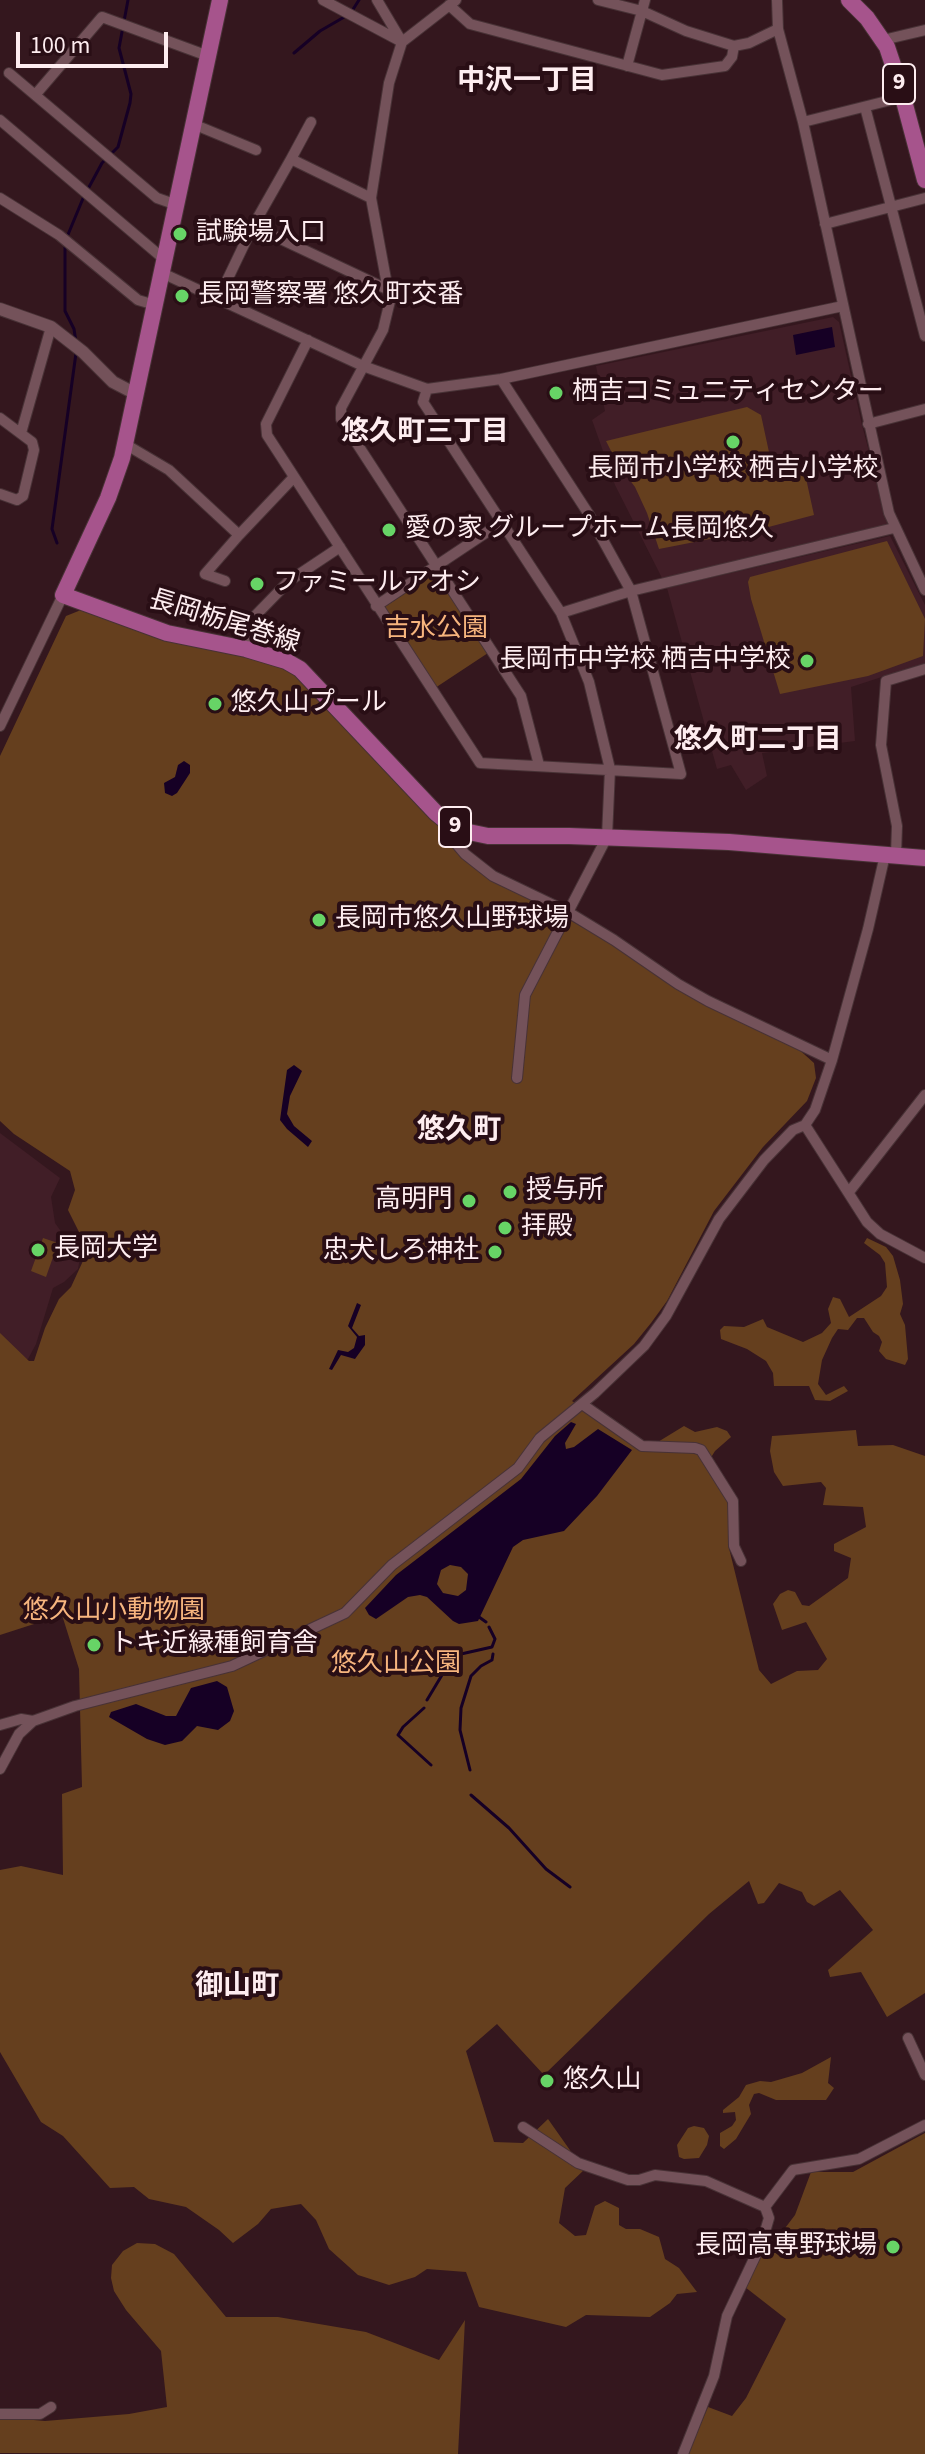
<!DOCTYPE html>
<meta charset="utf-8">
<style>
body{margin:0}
#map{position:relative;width:925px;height:2454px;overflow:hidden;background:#34171e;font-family:"Source Sans 3",sans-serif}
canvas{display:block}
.scale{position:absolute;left:16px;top:32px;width:152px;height:36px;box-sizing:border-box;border:4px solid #feedf0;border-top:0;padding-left:10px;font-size:24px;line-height:28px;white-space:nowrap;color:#feedf0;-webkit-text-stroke:6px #290e15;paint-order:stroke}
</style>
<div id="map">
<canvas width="925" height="2454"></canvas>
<div class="scale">100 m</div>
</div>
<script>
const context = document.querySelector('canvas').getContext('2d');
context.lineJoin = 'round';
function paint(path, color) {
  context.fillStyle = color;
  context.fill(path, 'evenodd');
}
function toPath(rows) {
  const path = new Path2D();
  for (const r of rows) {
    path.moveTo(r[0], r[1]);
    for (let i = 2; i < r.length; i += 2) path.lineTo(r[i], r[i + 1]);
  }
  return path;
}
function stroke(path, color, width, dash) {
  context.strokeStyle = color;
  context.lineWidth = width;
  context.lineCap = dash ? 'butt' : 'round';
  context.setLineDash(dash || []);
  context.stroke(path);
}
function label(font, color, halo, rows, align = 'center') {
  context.font = font + ' "Source Sans 3","Noto Sans JP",sans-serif';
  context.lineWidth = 8;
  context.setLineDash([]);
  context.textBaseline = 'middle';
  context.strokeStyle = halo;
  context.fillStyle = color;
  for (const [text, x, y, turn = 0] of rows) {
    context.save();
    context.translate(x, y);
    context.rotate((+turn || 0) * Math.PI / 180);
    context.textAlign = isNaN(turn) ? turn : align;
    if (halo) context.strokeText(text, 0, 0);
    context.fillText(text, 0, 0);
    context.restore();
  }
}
const built = toPath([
 [833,317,839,322,862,425,889,527,663,580,615,485,592,420,605,411,596,366],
 [890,536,925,605,925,663,851,687,855,741,762,753,767,776,746,790,731,765,717,769,667,588],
 [0,1133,60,1178,51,1197,55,1223,80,1258,78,1269,64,1282,53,1288,36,1344,28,1359,0,1358]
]);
const green = toPath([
 [747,407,761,415,772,466,802,460,814,515,761,529,659,549,647,513,635,487,617,463,606,441],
 [887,541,925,619,923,656,868,676,780,694,751,599,748,582,750,577],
 [436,573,488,653,435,688,383,608],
 [86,608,282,666,299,677,441,828,463,858,484,875,575,923,795,1046,814,1063,816,1078,807,1101,763,1147,714,1211,667,1301,651,1323,634,1344,572,1401,630,1443,648,1448,684,1426,695,1432,717,1427,727,1431,731,1437,715,1451,707,1464,728,1501,728,1544,759,1670,771,1684,797,1671,818,1670,827,1659,806,1622,782,1630,773,1604,780,1594,788,1590,795,1592,802,1605,809,1606,848,1578,851,1558,834,1551,834,1544,866,1527,863,1507,823,1505,826,1488,821,1482,783,1486,774,1472,770,1451,772,1436,856,1430,858,1446,893,1445,925,1456,925,1993,887,2017,861,1972,830,1977,828,1970,873,1930,840,1890,814,1906,807,1902,802,1892,779,1883,764,1903,758,1904,749,1881,709,1914,544,2075,497,2024,466,2051,494,2142,523,2143,548,2119,584,2170,565,2188,559,2223,575,2236,586,2235,595,2206,605,2201,619,2208,619,2225,626,2229,640,2229,659,2237,665,2259,679,2268,697,2292,677,2294,670,2303,650,2317,586,2315,566,2327,479,2307,466,2272,427,2269,415,2277,389,2285,358,2275,329,2249,316,2220,301,2204,271,2209,258,2224,233,2243,219,2230,186,2207,149,2199,134,2187,110,2188,63,2136,41,2122,0,2052,0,1870,21,1866,63,1875,62,1794,82,1787,79,1669,62,1615,0,1635,0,1333,29,1361,34,1361,45,1328,59,1299,71,1287,88,1250,68,1210,75,1190,70,1171,14,1134,0,1121,0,756,66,616],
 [43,1238,58,1243,46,1277,31,1271],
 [867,1238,886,1247,893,1256,900,1280,903,1304,900,1314,905,1325,908,1359,905,1365,886,1359,879,1351,882,1342,879,1336,873,1332,864,1318,857,1318,848,1330,838,1329,832,1338,822,1360,818,1384,826,1395,844,1386,848,1391,830,1401,815,1400,809,1386,774,1386,773,1373,766,1361,747,1349,721,1339,720,1330,724,1326,744,1327,763,1319,767,1327,803,1342,822,1333,831,1323,828,1309,833,1297,840,1299,849,1317,881,1296,887,1287,885,1263,880,1255,864,1243],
 [831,2057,828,2083,834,2088,826,2100,776,2100,759,2093,754,2094,749,2105,751,2114,736,2139,724,2149,720,2146,720,2133,732,2126,736,2120,735,2112,723,2113,723,2110,739,2097,746,2085,760,2081,771,2082,802,2073],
 [694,2126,704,2128,709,2136,707,2145,699,2158,684,2159,679,2157,677,2145,688,2128],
 [925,2133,925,2454,688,2454,708,2407,732,2416,746,2398,786,2319,745,2287,764,2248,773,2244,795,2215,811,2172,853,2172],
 [137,2243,155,2244,174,2254,226,2317,278,2317,366,2332,439,2360,465,2320,458,2454,0,2453,0,2417,45,2421,129,2414,167,2407,161,2351,126,2310,114,2291,111,2278,112,2265,123,2251]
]);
const water = toPath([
 [832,327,835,347,796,355,793,335],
 [184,761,190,765,190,773,177,793,172,796,165,793,164,783,175,777,178,765],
 [294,1065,302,1071,290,1096,287,1114,294,1126,312,1141,308,1147,287,1129,280,1120,287,1070],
 [357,1303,361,1305,352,1328,359,1336,365,1335,365,1345,355,1359,341,1355,332,1370,329,1369,338,1350,348,1352,354,1348,357,1337,348,1326],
 [571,1422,576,1424,565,1443,566,1449,574,1447,598,1429,632,1450,597,1496,564,1531,523,1540,513,1547,478,1621,459,1624,453,1621,427,1597,420,1595,408,1597,376,1619,369,1615,365,1608,396,1575,521,1479,555,1436],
 [450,1565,461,1567,468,1574,466,1590,458,1596,443,1593,437,1584,441,1570],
 [217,1681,227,1687,234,1711,230,1721,218,1730,197,1726,182,1741,165,1745,147,1739,109,1717,111,1712,136,1704,166,1716,176,1716,191,1688]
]);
const stream = toPath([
 [352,11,359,0],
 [294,53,320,31,346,16],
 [88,189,102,163,118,147,130,103,131,94,119,48,128,0],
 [67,237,84,196],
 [65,244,65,311,74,329,76,342],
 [57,543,52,529,76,353],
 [479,1617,486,1622],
 [427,1700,451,1660,461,1654,492,1647,495,1639,489,1627],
 [424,1708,403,1727,398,1735,431,1765],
 [470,1770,460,1730,461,1708,471,1676,481,1666,492,1660,493,1654],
 [471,1795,509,1828,546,1869,570,1887]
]);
const minor = toPath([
 [323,0,402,42,456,0],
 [377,0,402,42,389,83,371,198,390,301,383,330,341,408,341,419,521,696,539,765],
 [598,0,642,11,686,31,734,46,749,43,778,29],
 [777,0,778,29,803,122,889,513,925,590],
 [449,5,470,24,662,75,725,66,732,57,734,46],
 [883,40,925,30],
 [627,66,645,0],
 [9,73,157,198,177,205],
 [36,94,102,17,208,56],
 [865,107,925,336],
 [0,120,165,260],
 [803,122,903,97],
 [193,124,256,150],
 [291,159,311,122],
 [0,198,59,235,138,300,155,305],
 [825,224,925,198],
 [253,226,389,290],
 [162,273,363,366,427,389,501,379,843,306],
 [219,297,253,226,291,159,371,198],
 [308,340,266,424,267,435,480,763,681,774,631,591,588,513,501,379],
 [427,389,423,402,561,613,589,682,610,769,607,837,525,995,517,1078],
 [0,418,32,442,34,450,23,496,17,500,0,494],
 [868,424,925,409],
 [21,433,51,327],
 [125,444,169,470,239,535,294,477],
 [225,581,205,574,239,535],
 [376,606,502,522],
 [561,613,631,591,894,528],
 [246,649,253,618,289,581,340,547],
 [0,726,63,595],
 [452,826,454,841,465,854,493,876,568,912,614,940,678,984,708,1001,832,1060],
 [896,855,897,826,881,745,886,681,925,669],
 [805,1125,867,1222,880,1234,925,1258],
 [849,1192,925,1095],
 [582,1404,642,1446,695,1448,701,1450,733,1501,734,1546,741,1561],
 [0,1725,21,1719,33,1721],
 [0,1769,19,1734,33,1721,75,1706,232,1666,345,1613,392,1565,518,1468,540,1438,595,1393,644,1346,666,1316,719,1219,764,1160,793,1130,805,1125,815,1110,832,1060,868,929,885,855],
 [908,2038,925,2075],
 [523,2127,578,2163,628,2180,639,2180,655,2175,706,2181,765,2207,769,2218,762,2242,727,2316,714,2376,683,2454],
 [765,2207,793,2170,859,2159,925,2125],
 [0,2414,40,2414,51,2407]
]);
const tertiary = toPath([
 [0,309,51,327,83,352,113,382,136,394]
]);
const primary = toPath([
 [220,0,122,458,108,498,63,595,167,633,246,649,286,661,300,669,436,813,452,826,464,831,488,836,569,836,729,842,925,858],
 [849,0,867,18,887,47,900,86,925,180]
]);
const markers = [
 [180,234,8,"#67d466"],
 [182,296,8,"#67d466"],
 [556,393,8,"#67d466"],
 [733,442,8,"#67d466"],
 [389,530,8,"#67d466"],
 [257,584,8,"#67d466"],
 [807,661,8,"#67d466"],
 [215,704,8,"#67d466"],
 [319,920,8,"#67d466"],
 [510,1192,8,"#67d466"],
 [469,1201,8,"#67d466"],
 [505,1228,8,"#67d466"],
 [38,1250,8,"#67d466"],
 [495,1252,8,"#67d466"],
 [94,1645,8,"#67d466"],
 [547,2081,8,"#67d466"],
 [893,2247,8,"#67d466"]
];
const shields = [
 [899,84,32],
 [455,827,32]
];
const shieldNames = [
 ["9",899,84],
 ["9",455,827]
];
const poiNames = [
 ["試験場入口",196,234],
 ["長岡警察署 悠久町交番",198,296],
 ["栖吉コミュニティセンター",572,393],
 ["長岡市小学校 栖吉小学校",733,470,"center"],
 ["愛の家 グループホーム長岡悠久",405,530],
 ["ファミールアオシ",273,584],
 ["長岡市中学校 栖吉中学校",791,661,"right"],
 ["悠久山プール",231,704],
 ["長岡市悠久山野球場",335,920],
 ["授与所",526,1192],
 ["高明門",453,1201,"right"],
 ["拝殿",521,1228],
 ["長岡大学",54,1250],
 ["忠犬しろ神社",479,1252,"right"],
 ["トキ近縁種飼育舎",110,1645],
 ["悠久山",563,2081],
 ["長岡高専野球場",877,2247,"right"]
];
const streetNames = [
 ["長岡栃尾巻線",224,623,17]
];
const parkNames = [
 ["吉水公園",436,630],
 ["悠久山小動物園",114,1612],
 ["悠久山公園",396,1665]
];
const neighbourhoodNames = [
 ["中沢一丁目",527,83],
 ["悠久町三丁目",425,434],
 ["悠久町二丁目",758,742],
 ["悠久町",459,1132],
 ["御山町",237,1988]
];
paint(built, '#411e27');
paint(green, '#653f1e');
paint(water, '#160025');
stroke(stream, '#160025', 3);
stroke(minor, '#483236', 12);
stroke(tertiary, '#483236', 14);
stroke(primary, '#483236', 18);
stroke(minor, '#74525a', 10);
stroke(tertiary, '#74525a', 12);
stroke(primary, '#a6548c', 16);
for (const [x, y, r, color] of markers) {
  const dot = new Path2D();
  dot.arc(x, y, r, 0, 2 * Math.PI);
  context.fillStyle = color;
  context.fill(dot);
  stroke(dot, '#290e15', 3);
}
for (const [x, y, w] of shields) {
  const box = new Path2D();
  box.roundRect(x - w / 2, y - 20, w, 40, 6);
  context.fillStyle = '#290e15';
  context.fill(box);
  stroke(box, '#feedf0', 2);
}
label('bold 24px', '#feedf0', null, shieldNames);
label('26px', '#feedf0', '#290e15', poiNames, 'left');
label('26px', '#feedf0', '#290e15', streetNames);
label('26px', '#f7b57e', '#290e15', parkNames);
label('bold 28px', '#feedf0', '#290e15', neighbourhoodNames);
</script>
